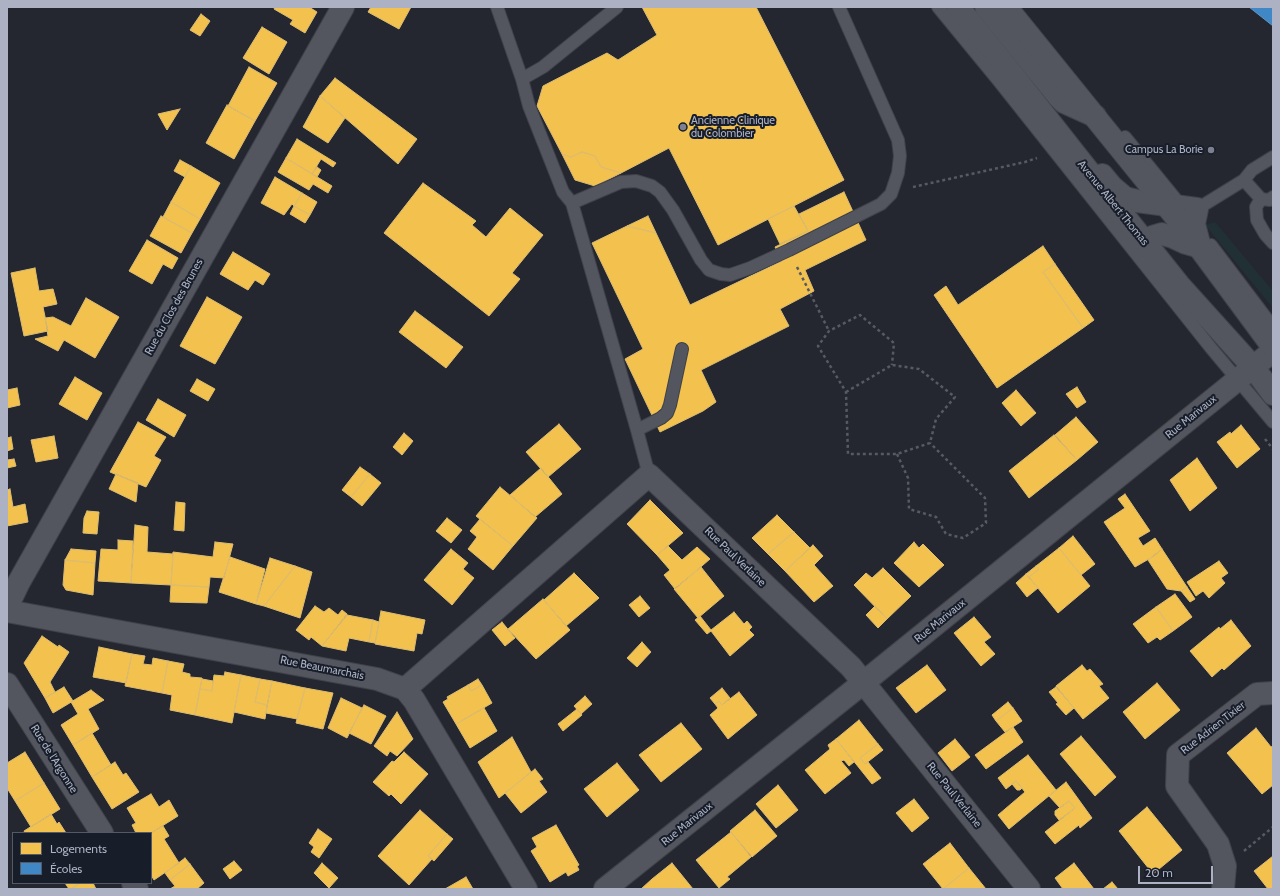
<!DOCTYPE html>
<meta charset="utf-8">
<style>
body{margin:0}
#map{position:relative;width:1280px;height:896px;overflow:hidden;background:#242730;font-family:Cabin,sans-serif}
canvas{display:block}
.frame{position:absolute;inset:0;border:8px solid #acb2c3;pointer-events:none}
.legend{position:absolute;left:12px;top:832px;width:140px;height:52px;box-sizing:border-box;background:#181d2a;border:1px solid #535967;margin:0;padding:5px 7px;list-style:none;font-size:12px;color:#acb2c3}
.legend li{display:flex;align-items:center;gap:8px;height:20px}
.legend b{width:20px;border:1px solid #535967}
.scale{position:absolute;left:1138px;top:866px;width:75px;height:18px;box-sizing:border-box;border:2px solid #acb2c3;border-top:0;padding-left:5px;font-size:12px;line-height:14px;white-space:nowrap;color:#acb2c3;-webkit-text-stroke:3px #181d2a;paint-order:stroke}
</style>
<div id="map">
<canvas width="1280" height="896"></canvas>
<div class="frame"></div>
<ul class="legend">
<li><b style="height:11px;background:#f2c14e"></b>Logements</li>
<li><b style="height:11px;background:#3f88c5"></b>Écoles</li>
</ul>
<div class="scale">20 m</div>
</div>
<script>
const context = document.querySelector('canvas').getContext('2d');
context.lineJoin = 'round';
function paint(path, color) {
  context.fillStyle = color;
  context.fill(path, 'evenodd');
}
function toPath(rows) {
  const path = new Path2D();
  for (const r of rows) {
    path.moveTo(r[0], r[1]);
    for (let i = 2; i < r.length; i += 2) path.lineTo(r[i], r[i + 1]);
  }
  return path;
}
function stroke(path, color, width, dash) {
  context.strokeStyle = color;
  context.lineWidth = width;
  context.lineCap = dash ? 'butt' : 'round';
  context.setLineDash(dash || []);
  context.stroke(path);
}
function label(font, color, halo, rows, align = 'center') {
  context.font = font + ' Cabin,sans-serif';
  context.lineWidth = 4;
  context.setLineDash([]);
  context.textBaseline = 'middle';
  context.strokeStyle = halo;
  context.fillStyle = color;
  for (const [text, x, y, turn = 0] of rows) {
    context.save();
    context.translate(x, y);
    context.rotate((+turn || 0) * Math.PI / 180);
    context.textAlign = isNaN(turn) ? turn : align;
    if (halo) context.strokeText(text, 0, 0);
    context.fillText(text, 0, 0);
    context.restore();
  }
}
const green = toPath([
 [1215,222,1273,291,1273,308,1205,225]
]);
const homes = toPath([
 [275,7,309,7,317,12,305,33,290,24,293,20,274,9,275,7],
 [371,7,411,7,399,29,368,12,371,7],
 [642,7,756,7,844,180,718,245,669,148,621,173,601,167,595,156,582,152,571,157,562,154,537,106,543,86,607,53,618,60,657,35,642,7],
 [201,14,210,21,200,36,190,30,201,14],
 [262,27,287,42,269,74,243,58,262,27],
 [249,67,277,83,255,121,228,106,249,67],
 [335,78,417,139,398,164,320,96,335,78],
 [320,96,345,118,328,143,303,127,320,96],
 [227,105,255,121,234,159,206,143,227,105],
 [180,109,167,130,158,114,180,109],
 [297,139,336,163,333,167,321,159,312,174,286,158,297,139],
 [582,152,595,156,601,167,621,173,595,186,575,180,562,154,571,157,582,152],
 [286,158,332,186,328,193,313,184,309,190,278,172,286,158],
 [180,160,191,166,185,177,174,171,180,160],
 [191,166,220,183,200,219,171,202,191,166],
 [317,167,321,170,317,177,312,174,317,167],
 [275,177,302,193,294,206,292,204,284,215,261,203,275,177],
 [423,183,476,221,472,225,486,237,510,208,543,235,512,273,520,279,489,316,384,233,423,183],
 [844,192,866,240,805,270,814,291,780,309,789,326,701,370,716,402,703,411,660,432,625,359,643,349,592,243,627,226,656,233,690,305,782,261,775,247,808,231,799,214,844,192],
 [302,193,317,202,310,215,294,206,302,193],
 [171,202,200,219,192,233,163,217,171,202],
 [294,206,310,215,305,223,290,214,294,206],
 [794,206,808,231,780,244,768,219,794,206],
 [161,216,192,233,181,253,150,236,161,216],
 [648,216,656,233,627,226,648,216],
 [147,240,178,258,172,269,163,264,152,284,129,271,147,240],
 [1043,246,1055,264,1043,272,1083,328,997,388,934,295,946,286,958,305,1043,246],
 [233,252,270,274,263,285,255,280,248,290,220,274,233,252],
 [1055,264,1094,320,1083,328,1043,272,1055,264],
 [35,268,39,291,53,289,57,304,43,307,48,331,24,336,11,273,35,268],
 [207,297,242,317,215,364,180,346,207,297],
 [86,298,119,317,95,358,64,340,58,351,35,339,48,336,45,318,53,317,71,326,86,298],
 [415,311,463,347,446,368,399,332,415,311],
 [75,377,102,393,87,420,59,404,75,377],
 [197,379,215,389,208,401,190,391,197,379],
 [1077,387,1086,402,1077,408,1066,394,1077,387],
 [17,388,20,405,7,408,7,390,17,388],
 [1016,390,1036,413,1021,426,1002,403,1016,390],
 [158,399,186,415,174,437,146,420,158,399],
 [1076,417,1098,442,1077,460,1055,435,1076,417],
 [138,422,166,437,154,456,161,460,146,487,110,472,138,422],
 [559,424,581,449,548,477,526,452,559,424],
 [1241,425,1260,449,1237,468,1217,442,1230,432,1231,434,1241,425],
 [404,433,413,441,402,455,393,447,404,433],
 [1054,435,1077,460,1029,498,1009,471,1054,435],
 [54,436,58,458,36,462,31,440,54,436],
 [11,437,13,449,7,451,7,438,11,437],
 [1197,458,1217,488,1190,511,1170,480,1197,458],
 [14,459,16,466,7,468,7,460,14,459],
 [360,467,370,474,351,497,342,490,360,467],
 [541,468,562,494,535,517,510,495,541,468],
 [116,474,138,483,136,502,109,489,116,474],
 [370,474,381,483,362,506,351,497,370,474],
 [500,487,537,518,513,546,476,516,500,487],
 [10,489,13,507,25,504,28,522,7,526,7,490,10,489],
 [1125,494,1150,531,1138,538,1143,546,1155,538,1162,549,1154,556,1135,567,1104,522,1125,508,1118,499,1125,494],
 [650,500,683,533,657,555,627,524,650,500],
 [176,502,185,503,184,531,174,530,176,502],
 [87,511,99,512,97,534,83,533,84,518,87,511],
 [777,515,794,532,768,554,752,538,777,515],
 [447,518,462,530,451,543,436,531,447,518],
 [480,519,513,546,493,570,468,549,477,537,470,531,480,519],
 [135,525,148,527,147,552,173,554,171,585,131,583,135,525],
 [794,532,810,548,785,571,768,554,794,532],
 [1073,536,1095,564,1081,575,1059,548,1073,536],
 [118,540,133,541,131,583,98,581,101,549,118,550,118,540],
 [215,542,233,544,224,578,210,577,209,587,171,585,173,552,213,557,215,542],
 [914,542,919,548,923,544,944,565,919,587,894,563,914,542],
 [813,545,823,556,814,565,833,586,814,602,785,571,813,545],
 [668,546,682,560,697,547,710,559,675,589,664,575,670,570,657,555,668,546],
 [1059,548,1090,586,1058,613,1029,577,1039,569,1036,566,1059,548],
 [71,549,96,551,95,563,65,560,71,549],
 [451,549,468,563,463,569,474,578,452,605,424,580,451,549],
 [1162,549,1187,587,1181,591,1167,589,1148,560,1162,549],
 [230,557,265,569,256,604,219,592,230,557],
 [270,558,295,566,264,606,256,604,270,558],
 [65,560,95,563,93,595,66,590,63,585,65,560],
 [1219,561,1228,573,1221,578,1225,583,1209,598,1203,591,1196,596,1187,582,1219,561],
 [295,566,312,572,300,618,264,606,295,566],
 [1036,566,1039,569,1029,577,1026,574,1036,566],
 [701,567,724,596,698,618,674,589,701,567],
 [883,568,911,596,887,619,854,585,866,573,872,578,883,568],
 [574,573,599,598,566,626,544,600,574,573],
 [1026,574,1038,588,1027,597,1016,583,1026,574],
 [171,585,209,587,207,603,170,602,171,585],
 [1187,587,1195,599,1190,602,1181,591,1187,587],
 [1175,594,1192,617,1173,631,1156,607,1175,594],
 [640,596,650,608,639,617,629,605,640,596],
 [543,599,570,630,536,659,508,629,543,599],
 [315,606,324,612,329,608,338,615,342,610,347,614,322,646,311,637,309,640,296,630,315,606],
 [875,606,887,619,878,628,866,615,875,606],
 [1156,607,1173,631,1160,640,1157,637,1148,643,1133,624,1156,607],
 [381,611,425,620,422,634,417,633,414,651,375,644,381,611],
 [734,612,744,624,747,621,752,627,749,630,754,635,730,656,711,631,707,634,695,620,700,616,711,630,734,612],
 [347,615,373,620,369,642,349,638,346,651,322,646,347,615],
 [974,617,991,637,984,642,995,654,981,666,954,633,974,617],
 [373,620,379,622,375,643,369,642,373,620],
 [1231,620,1251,646,1224,670,1222,668,1212,677,1190,651,1219,627,1220,629,1231,620],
 [502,622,515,638,505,646,492,630,502,622],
 [42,636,58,647,59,645,69,652,50,682,55,692,45,698,24,663,42,636],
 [642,642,651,652,637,667,627,658,642,642],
 [99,647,132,654,126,683,93,677,99,647],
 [132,654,145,656,143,664,152,665,153,658,168,661,162,693,125,686,132,654],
 [168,661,184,664,182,672,190,674,190,677,202,678,195,715,170,710,172,695,162,693,168,661],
 [927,665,946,690,916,713,896,688,927,665],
 [1082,665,1087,671,1090,669,1103,684,1099,686,1109,698,1083,719,1056,686,1082,665],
 [225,672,241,675,232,723,195,715,200,689,212,691,214,675,224,676,225,672],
 [241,675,260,679,255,702,267,705,265,719,234,712,241,675],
 [202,679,213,681,212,691,200,689,202,679],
 [260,679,272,681,267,705,255,702,260,679],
 [478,679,482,685,471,691,468,685,478,679],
 [272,681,305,688,297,719,266,713,272,681],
 [1157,683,1180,710,1145,739,1123,712,1157,683],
 [468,685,471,691,482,685,492,703,456,724,443,702,448,699,447,697,468,685],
 [64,687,73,701,53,713,45,698,64,687],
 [1056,687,1074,708,1066,715,1056,704,1058,703,1049,692,1056,687],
 [305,688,333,693,323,729,296,723,305,688],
 [722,688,730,698,722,705,719,701,715,704,710,698,722,688],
 [91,690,104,700,88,709,99,729,73,745,61,725,78,714,71,702,91,690],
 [739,692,757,715,728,739,710,715,718,708,715,704,719,701,722,705,739,692],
 [585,696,592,704,581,714,574,706,585,696],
 [341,698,362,708,347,738,328,728,341,698],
 [1008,702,1013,708,996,721,992,715,1008,702],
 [364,705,386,716,371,744,349,733,364,705],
 [484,708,497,731,470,748,456,724,484,708],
 [1013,708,1022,721,1005,732,996,721,1013,708],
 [577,709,582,715,563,731,558,724,577,709],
 [397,712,413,739,397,756,390,751,387,756,374,746,397,712],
 [859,720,878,744,860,758,865,764,868,762,881,778,872,784,836,739,859,720],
 [681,723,702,749,661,782,639,755,681,723],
 [1013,727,1023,742,986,769,975,755,1013,727],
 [1256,728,1271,747,1273,746,1273,785,1262,794,1227,753,1256,728],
 [92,733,111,765,92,777,73,745,92,733],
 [1081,736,1116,777,1095,796,1060,754,1081,736],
 [512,737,531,772,499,798,478,762,512,737],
 [836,739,854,762,849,766,844,760,841,761,851,773,825,794,805,770,830,749,828,745,836,739],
 [955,739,970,757,952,771,938,753,955,739],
 [878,744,883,750,865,764,860,758,878,744],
 [25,752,44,783,15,801,7,788,7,763,25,752],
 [404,752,428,774,401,804,391,794,389,796,373,782,392,761,394,762,404,752],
 [1028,755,1056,790,1009,829,998,815,1025,792,1016,781,1006,789,998,778,1028,755],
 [115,762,123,775,126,773,139,792,112,809,92,777,115,762],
 [617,763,639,790,607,817,584,789,617,763],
 [535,769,543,779,539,781,547,792,521,813,505,793,535,769],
 [1016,781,1022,788,1020,790,1017,790,1012,784,1016,781],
 [1066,782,1092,818,1080,828,1079,825,1055,844,1045,832,1075,808,1069,801,1060,808,1049,796,1066,782],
 [44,783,60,809,31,827,15,801,44,783],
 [778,785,798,810,776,828,756,804,778,785],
 [151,794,159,807,169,800,178,816,151,833,136,833,132,825,136,823,127,808,151,794],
 [914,799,929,818,912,832,896,813,914,799],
 [1069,801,1075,808,1059,820,1055,815,1055,811,1069,801],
 [1147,807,1182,850,1153,874,1119,831,1147,807],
 [420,810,447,834,428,856,432,859,409,885,378,856,420,810],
 [755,810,777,836,752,857,730,831,755,810],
 [51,814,57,824,59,822,66,833,25,833,24,831,51,814],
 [556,825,579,865,577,866,579,870,568,876,566,872,550,882,531,851,537,847,532,838,556,825],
 [163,826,169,836,164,839,179,863,154,880,151,875,151,833,163,826],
 [318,829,332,839,319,858,311,852,314,847,309,843,318,829],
 [731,832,751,857,727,877,730,879,719,888,696,860,731,832],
 [447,834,453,839,434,861,428,856,447,834],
 [950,843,969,868,943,889,923,864,950,843],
 [1273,856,1273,889,1268,889,1254,871,1273,856],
 [185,858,190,864,170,880,165,873,185,858],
 [234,861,242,870,230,879,223,869,234,861],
 [322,863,338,878,329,888,314,873,322,863],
 [672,863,693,889,641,889,652,879,672,863],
 [1074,863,1094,889,1063,889,1055,878,1074,863],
 [190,864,204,883,197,889,170,889,175,886,170,880,190,864],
 [969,868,986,889,943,889,969,868],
 [466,877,473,889,445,889,466,877],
 [1112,882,1118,889,1103,889,1112,882],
 [65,883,80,883,71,889,69,889,65,883],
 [80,883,93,883,96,889,71,889,80,883]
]);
const schools = toPath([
 [1249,7,1273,7,1273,26,1249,7]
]);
const path = toPath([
 [913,187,1025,162,1037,158],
 [797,267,829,331],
 [846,392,892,365,919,369,955,397,936,419,930,443,897,454,848,454,846,392,818,346,829,331,860,315,894,343,892,365],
 [1265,439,1273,449],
 [897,454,908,478,909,509,936,517,946,534,963,538,986,523,985,498,930,443],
 [1244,851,1273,827]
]);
const service = toPath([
 [497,7,522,79],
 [617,7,543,67,522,79,529,106,563,192,572,203,637,430,649,475],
 [938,7,998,80,1211,348,1273,422],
 [1125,137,1178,202],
 [1244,180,1252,170,1273,157],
 [1261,199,1256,207,1257,220,1265,234,1273,243],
 [572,203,621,182,636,181,652,186,660,192,673,210,701,260,709,270,721,274,730,275,750,268,789,250,881,204,891,194,898,173,900,156,898,140,839,7],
 [1197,209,1244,180,1261,199,1270,200,1273,197],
 [1211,245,1273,327],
 [637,430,661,418,667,413,670,405,682,349]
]);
const minor = toPath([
 [986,7,1059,97,1064,102,1095,116],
 [1102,175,1112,187,1125,198,1137,201,1197,209,1194,224,1200,247],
 [1147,245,1152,237,1162,234,1173,237,1186,243,1200,247],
 [7,607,19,582,343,7],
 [7,611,377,679,405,689,414,700,526,889],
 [7,684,102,833],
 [405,689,649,475,851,667,1029,889],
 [133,883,137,889],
 [605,889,863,683,1273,351],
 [1223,889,1225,866,1218,844,1177,786,1178,755,1257,694,1273,693]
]);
const tertiary = toPath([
 [958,7,1016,79,1074,153,1179,285,1253,367,1273,394],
 [1006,7,1188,232,1273,347]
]);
const markers = [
 [683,127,4,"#7c8190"],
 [1211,150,4,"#7c8190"]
];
const poiNames = [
 ["Ancienne Clinique",691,121],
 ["du Colombier",691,134],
 ["Campus La Borie",1203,150,"right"]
];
const streetNames = [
 ["Avenue Albert Thomas",1113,203,51],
 ["Rue du Clos des Brunes",174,307,-61],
 ["Rue Marivaux",1191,417,-39],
 ["Rue Paul Verlaine",735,557,44],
 ["Rue Marivaux",940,621,-39],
 ["Rue Beaumarchais",322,668,11],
 ["Rue Adrien Tixier",1213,728,-38],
 ["Rue de l'Argonne",54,759,58],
 ["Rue Paul Verlaine",954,795,51],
 ["Rue Marivaux",687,824,-39]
];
paint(green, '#213035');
paint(homes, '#f2c14e');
stroke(homes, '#ddbc71', 1);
paint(schools, '#3f88c5');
stroke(schools, '#6095c4', 1);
stroke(service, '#404249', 14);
stroke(minor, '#404249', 24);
stroke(tertiary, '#404249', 24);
stroke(path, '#565a62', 2.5, [3, 3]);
stroke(service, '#53565f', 12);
stroke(minor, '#53565f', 22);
stroke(tertiary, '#53565f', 22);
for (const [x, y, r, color] of markers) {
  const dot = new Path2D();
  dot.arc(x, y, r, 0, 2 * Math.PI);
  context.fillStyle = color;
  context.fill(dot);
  stroke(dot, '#181d2a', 1.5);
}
label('11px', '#acb2c3', '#181d2a', poiNames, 'left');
label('11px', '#acb2c3', '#181d2a', streetNames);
</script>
